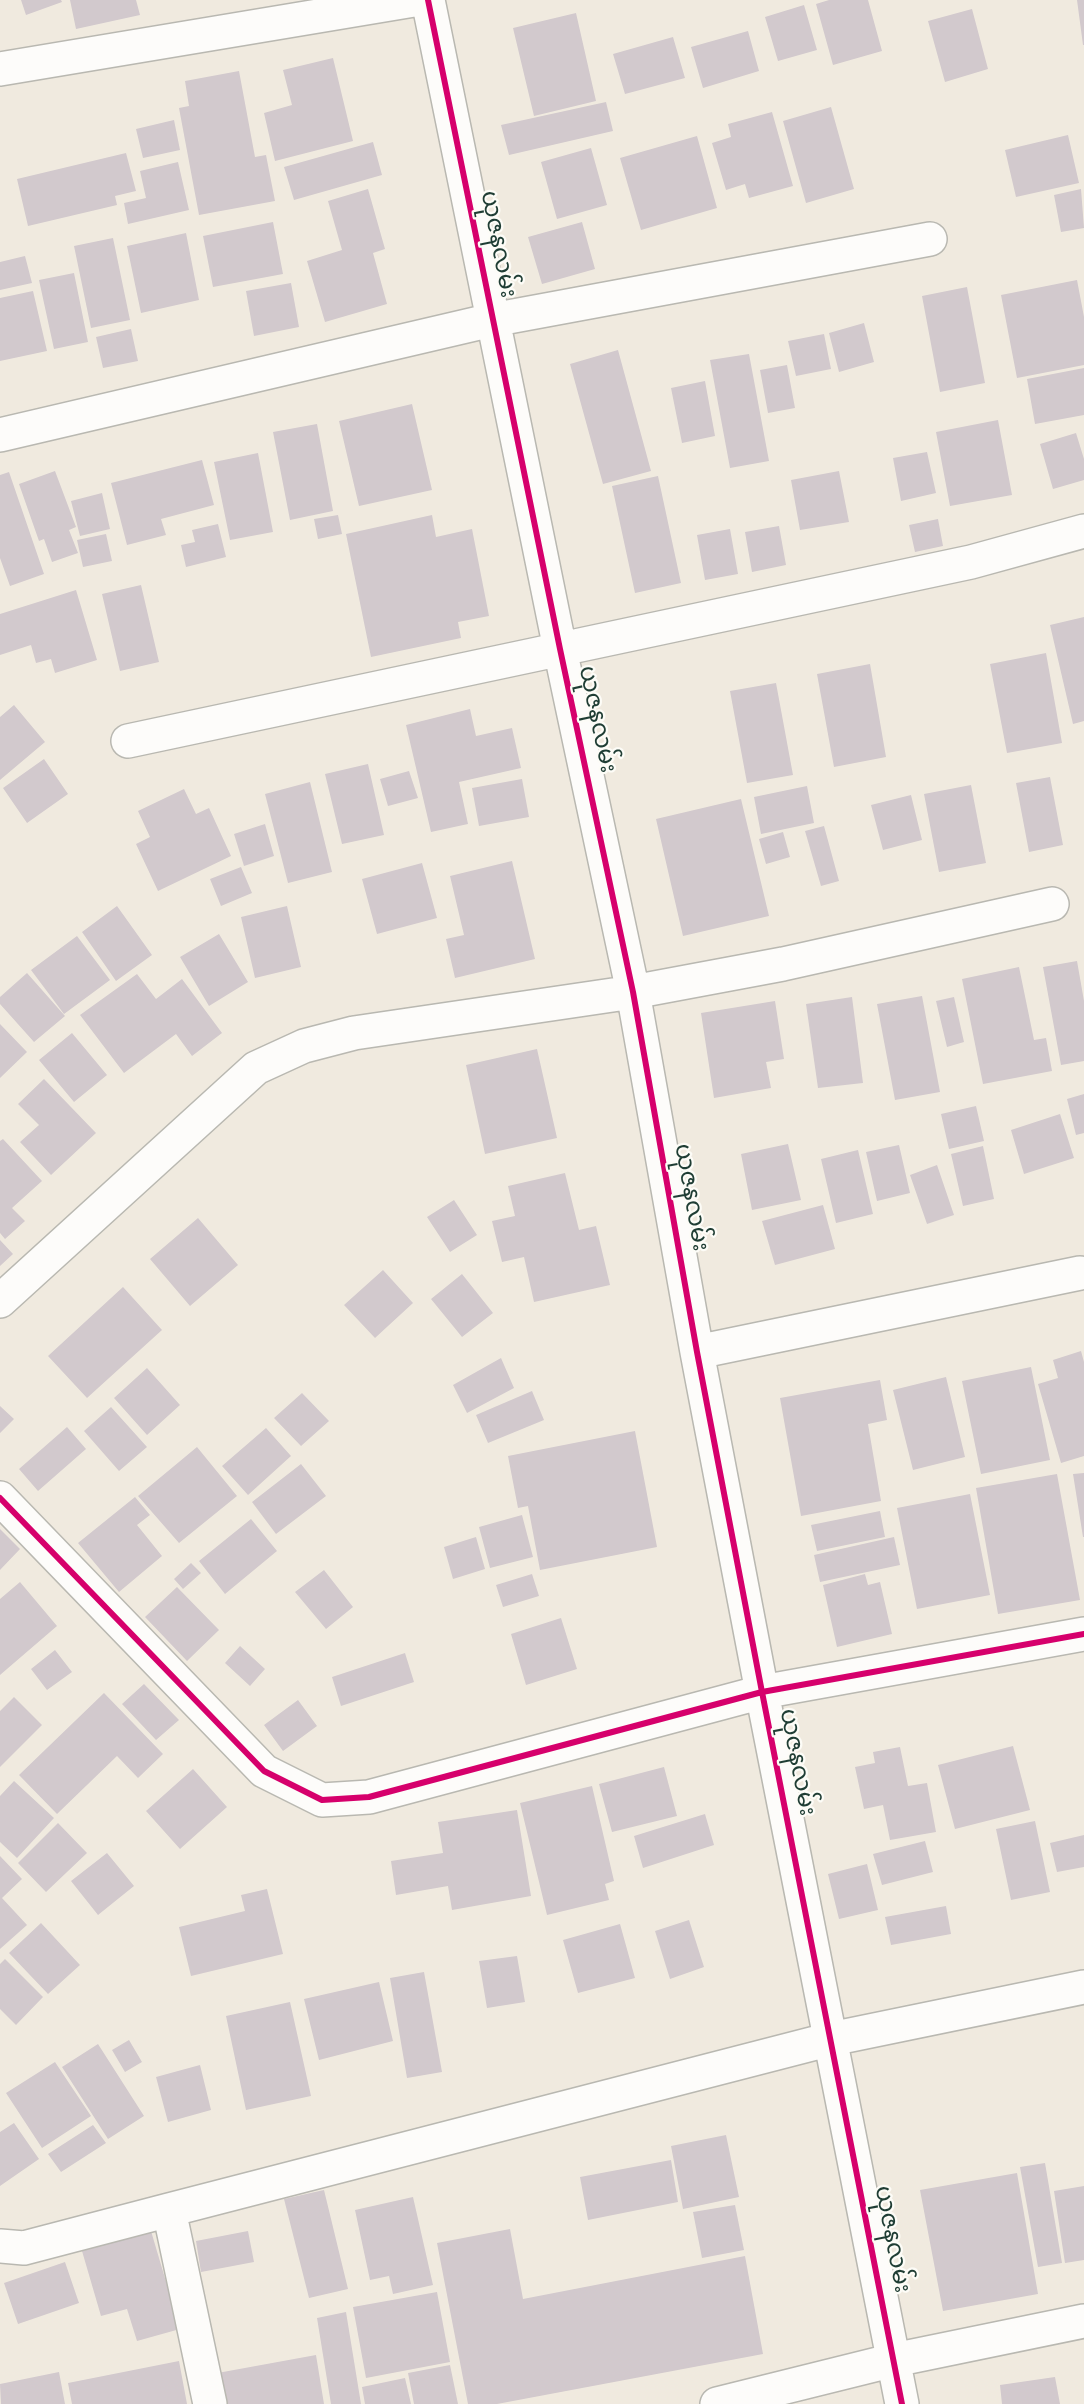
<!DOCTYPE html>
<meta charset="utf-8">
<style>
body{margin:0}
canvas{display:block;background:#f0eadf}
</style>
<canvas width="1084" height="2404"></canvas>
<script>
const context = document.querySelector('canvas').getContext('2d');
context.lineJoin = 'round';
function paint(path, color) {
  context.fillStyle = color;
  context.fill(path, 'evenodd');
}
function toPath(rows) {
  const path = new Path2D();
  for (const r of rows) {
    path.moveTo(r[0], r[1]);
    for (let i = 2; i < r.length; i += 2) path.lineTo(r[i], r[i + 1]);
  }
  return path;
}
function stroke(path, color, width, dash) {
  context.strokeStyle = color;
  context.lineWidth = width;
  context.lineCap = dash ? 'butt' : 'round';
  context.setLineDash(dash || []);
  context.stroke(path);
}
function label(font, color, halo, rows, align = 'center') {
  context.font = font + ' Dekko,"Noto Sans Myanmar",sans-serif';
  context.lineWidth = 4.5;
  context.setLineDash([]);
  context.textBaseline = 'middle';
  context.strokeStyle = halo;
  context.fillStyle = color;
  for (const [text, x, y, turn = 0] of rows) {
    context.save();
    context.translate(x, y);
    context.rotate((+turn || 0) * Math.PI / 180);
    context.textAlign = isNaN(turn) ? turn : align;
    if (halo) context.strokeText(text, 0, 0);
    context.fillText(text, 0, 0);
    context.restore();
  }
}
const building = toPath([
 [21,0,61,0,62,2,26,15],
 [70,0,136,0,140,15,76,29],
 [829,0,868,0,882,51,833,65,816,4],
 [1077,0,1084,0,1084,45,1083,45],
 [804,5,817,50,778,61,765,17],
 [972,9,988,69,945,82,928,21],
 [576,13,596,101,534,116,513,28],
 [748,31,759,71,703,88,691,47],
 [673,37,685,78,625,94,613,54],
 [333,58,353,141,275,161,264,113,292,105,283,70],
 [239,71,255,157,266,155,275,201,199,215,179,108,189,106,185,81],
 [606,102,613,131,509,155,501,125],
 [831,107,854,189,806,203,783,121],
 [772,112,793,186,749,198,745,184,726,190,712,143,731,137,728,124],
 [174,120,180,150,143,158,136,129],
 [1068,135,1079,183,1016,197,1005,150],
 [697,136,717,208,641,230,620,158],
 [373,142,382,175,294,200,284,167],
 [591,148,607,205,557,219,541,162],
 [126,153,136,191,115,196,117,205,28,226,17,179],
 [178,162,189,210,128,224,124,203,146,198,140,171],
 [368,189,385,249,373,253,387,304,325,322,307,261,342,250,328,201],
 [1081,189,1084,228,1061,232,1054,195],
 [273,222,283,274,213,287,203,236],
 [582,222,595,269,542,284,528,237],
 [186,233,199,300,141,313,127,246],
 [113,238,130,320,91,328,74,246],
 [25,256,32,283,0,290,0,262],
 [74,273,88,342,54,349,39,280],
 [1077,280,1084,317,1084,365,1017,378,1001,295],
 [291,283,299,327,254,336,246,291],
 [967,287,985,383,940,392,922,296],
 [33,291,47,351,0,361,0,298],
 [864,323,874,362,839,372,829,333],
 [131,329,138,361,103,368,96,337],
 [824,334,831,369,796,376,788,341],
 [618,350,651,471,603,484,570,364],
 [749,354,769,461,730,468,710,360],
 [787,365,795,408,768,413,760,370],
 [1084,368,1084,415,1035,424,1027,379],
 [705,381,715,436,682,443,671,388],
 [412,404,432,490,359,506,339,421],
 [998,420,1012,495,950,506,936,432],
 [317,424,333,511,290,520,273,432],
 [1076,433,1084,459,1084,480,1053,489,1040,444],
 [927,452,936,493,901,501,893,458],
 [258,453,273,532,230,540,214,462],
 [202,460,214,505,161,519,166,535,127,545,111,483],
 [55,471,76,527,69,530,78,553,52,562,44,539,39,541,19,484],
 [839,471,849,522,800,530,791,480],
 [9,472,44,574,10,586,0,558,0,475],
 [658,476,681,583,635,593,612,486],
 [102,493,110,529,80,536,71,501],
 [338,515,342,534,318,539,314,519],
 [432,515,436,537,472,529,489,616,458,622,461,638,371,657,346,534],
 [938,519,943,546,915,552,909,525],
 [218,524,226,557,186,567,181,545,195,542,192,530],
 [779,526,786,565,752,572,745,532],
 [730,529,738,574,705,580,697,535],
 [106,534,112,561,83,567,77,540],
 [141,585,159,662,120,671,102,594],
 [76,590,97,660,55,673,51,659,36,663,31,645,0,655,0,614],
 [1084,617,1084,721,1073,724,1050,625],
 [1046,653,1062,743,1007,753,990,664],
 [870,664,886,757,834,767,817,674],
 [776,683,793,775,747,783,730,691],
 [14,705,45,742,0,780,0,717],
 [470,709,476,736,512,728,521,768,459,782,468,824,431,832,406,725],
 [44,759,68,794,27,823,3,788],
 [368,764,384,835,342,844,325,774],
 [409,771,418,798,388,806,380,779],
 [1050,777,1063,845,1029,852,1016,783],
 [522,779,529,817,479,826,472,788],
 [310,782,332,872,288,883,265,794],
 [971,785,986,863,939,872,924,794],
 [807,786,814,823,761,834,754,797],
 [184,789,196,814,209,808,231,856,158,891,136,844,150,837,138,811],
 [911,795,922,840,883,850,871,805],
 [741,799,769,916,683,936,656,819],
 [265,824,274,856,244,866,234,834],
 [824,826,839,881,821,886,805,831],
 [783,832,790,857,766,864,759,839],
 [512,861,535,959,455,978,446,939,464,935,450,876],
 [422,863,437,918,377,934,362,879],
 [241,867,252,893,221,906,210,879],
 [117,906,152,955,116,981,82,932],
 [287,906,301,967,255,978,241,917],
 [219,934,248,982,209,1006,180,957],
 [77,936,110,980,64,1014,31,970],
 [1077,961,1084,1001,1084,1061,1061,1065,1043,967],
 [1019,967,1034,1040,1046,1038,1052,1071,983,1084,962,979],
 [27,973,65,1016,34,1042,0,1004,0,997],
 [137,974,156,999,182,979,222,1033,192,1056,176,1034,124,1073,80,1015],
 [922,996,940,1092,895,1100,877,1004],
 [852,997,863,1083,818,1088,806,1004],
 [954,997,964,1042,947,1047,936,1001],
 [775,1001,784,1059,766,1062,771,1088,714,1098,701,1013],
 [0,1024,27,1052,0,1078],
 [72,1033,107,1075,74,1102,39,1060],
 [537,1049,557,1138,485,1154,466,1065],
 [44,1079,96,1133,51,1175,20,1142,39,1125,18,1104],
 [1084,1094,1084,1133,1076,1135,1067,1099],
 [976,1106,984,1141,949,1149,941,1114],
 [1060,1114,1074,1158,1024,1174,1011,1130],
 [3,1139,42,1181,12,1208,25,1221,5,1239,0,1233,0,1141],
 [788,1144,801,1200,752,1210,741,1154],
 [899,1145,910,1193,877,1201,866,1152],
 [983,1146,994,1199,963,1206,951,1154],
 [858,1150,873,1214,836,1223,821,1159],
 [937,1165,954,1215,927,1224,910,1175],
 [565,1173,579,1230,596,1226,610,1285,534,1302,524,1257,502,1262,492,1221,515,1216,508,1186],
 [454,1200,477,1235,450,1252,427,1217],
 [823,1205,835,1249,775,1265,762,1221],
 [198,1218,238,1265,190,1306,150,1259],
 [0,1240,13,1254,0,1266],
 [383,1270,413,1303,375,1338,344,1305],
 [462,1274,493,1313,462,1337,431,1299],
 [123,1287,162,1330,87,1398,48,1356],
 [1081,1351,1084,1362,1084,1456,1061,1463,1038,1384,1058,1378,1053,1360],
 [501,1358,514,1388,467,1413,453,1385],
 [1031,1367,1050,1460,981,1474,962,1381],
 [147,1368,180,1405,147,1435,114,1398],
 [946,1377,965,1457,913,1470,893,1390],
 [880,1380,887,1420,868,1424,881,1501,801,1516,780,1398],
 [532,1391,544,1420,488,1443,476,1415],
 [302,1393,329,1421,301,1446,274,1418],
 [0,1406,14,1419,0,1433],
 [111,1407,147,1447,119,1471,84,1431],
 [67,1427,86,1449,38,1491,19,1469],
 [266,1428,291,1456,248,1495,222,1466],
 [635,1431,657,1547,540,1570,528,1506,518,1508,508,1456],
 [197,1447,237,1496,179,1543,138,1496],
 [301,1464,326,1496,276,1534,252,1502],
 [1084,1473,1084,1537,1083,1537,1073,1474],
 [1057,1474,1080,1600,998,1614,976,1488],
 [970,1494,990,1595,917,1609,897,1508],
 [135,1497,150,1515,137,1525,162,1556,119,1592,78,1543],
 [880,1511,885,1537,817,1551,811,1525],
 [522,1515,533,1557,490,1568,479,1527],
 [251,1519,277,1551,225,1594,199,1561],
 [0,1529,20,1549,0,1570],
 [476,1537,485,1569,453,1579,444,1547],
 [894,1537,900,1565,820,1582,814,1555],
 [191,1563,201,1573,183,1589,174,1579],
 [324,1570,353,1607,326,1629,295,1592],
 [532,1574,539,1596,503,1607,496,1585],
 [865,1574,868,1585,880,1582,892,1634,837,1647,823,1585],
 [20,1582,57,1626,0,1675,0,1599],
 [177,1587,219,1630,187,1661,145,1617],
 [561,1618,577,1669,526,1685,511,1634],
 [240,1646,265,1669,250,1686,225,1663],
 [55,1650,72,1672,47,1690,31,1669],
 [405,1653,414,1682,341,1706,332,1677],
 [144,1684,179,1720,156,1740,122,1704],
 [104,1693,163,1754,138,1778,117,1756,57,1814,19,1775],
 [14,1697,42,1725,0,1767,0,1711],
 [298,1700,317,1726,283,1751,264,1725],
 [1013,1746,1030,1810,955,1829,938,1765],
 [900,1747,908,1786,927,1783,936,1832,890,1840,883,1805,864,1809,855,1767,875,1763,873,1752],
 [664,1767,677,1816,612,1832,599,1784],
 [193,1769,227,1807,180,1849,146,1811],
 [14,1781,54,1818,17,1858,0,1842,0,1796],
 [592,1786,614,1881,605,1884,609,1900,547,1915,520,1803],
 [517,1810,531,1896,452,1910,448,1886,396,1895,391,1861,443,1853,438,1822],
 [705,1814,714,1845,643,1868,634,1836],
 [1035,1821,1050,1892,1011,1900,996,1829],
 [58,1823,87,1853,46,1892,18,1863],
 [1084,1835,1084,1867,1057,1872,1050,1843],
 [925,1841,933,1872,882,1885,873,1854],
 [107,1853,134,1886,98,1915,71,1881],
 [0,1856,22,1879,2,1898,27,1925,0,1949],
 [867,1864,878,1910,839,1919,828,1874],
 [267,1889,283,1954,191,1976,179,1927,245,1911,241,1895],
 [946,1906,951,1934,891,1945,885,1917],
 [689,1920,704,1967,670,1979,655,1931],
 [41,1923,80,1965,48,1994,9,1953],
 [620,1924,635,1978,578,1993,563,1940],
 [517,1956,525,2002,487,2008,479,1961],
 [5,1959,43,1997,16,2025,0,2009,0,1964],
 [424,1972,442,2072,407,2078,390,1978],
 [379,1982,393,2041,319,2060,304,1999],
 [290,2002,311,2096,246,2110,226,2016],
 [129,2040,142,2062,125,2072,112,2050],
 [98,2044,144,2116,108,2139,62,2067],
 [55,2062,91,2116,42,2148,6,2093],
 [200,2065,211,2110,168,2122,156,2077],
 [14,2123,39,2159,0,2186,0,2132],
 [93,2125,106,2143,61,2172,48,2154],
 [726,2135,739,2197,683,2209,671,2146],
 [671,2160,678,2202,588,2220,580,2177],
 [1045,2163,1062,2263,1038,2267,1020,2167],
 [1017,2173,1038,2294,943,2311,920,2190],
 [1084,2186,1084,2260,1065,2263,1054,2191],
 [324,2190,348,2289,309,2298,284,2199],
 [413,2197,433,2285,393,2294,389,2276,370,2280,355,2210],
 [735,2205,744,2250,702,2258,693,2212],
 [510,2229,523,2299,745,2256,763,2354,497,2404,468,2404,437,2243],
 [151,2231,180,2329,137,2341,127,2309,101,2316,82,2251],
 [248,2231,254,2262,201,2272,196,2241],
 [65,2262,79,2303,18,2324,4,2283],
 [437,2292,450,2362,366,2378,353,2307],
 [346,2312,361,2404,331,2404,317,2318],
 [316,2355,324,2404,218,2404,212,2374],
 [179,2361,187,2404,72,2404,68,2383],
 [450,2365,458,2404,414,2404,408,2373],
 [59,2372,65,2404,1,2404,0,2384],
 [1055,2377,1060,2404,1002,2404,1000,2385],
 [405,2378,411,2404,365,2404,362,2387]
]);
const minor = toPath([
 [428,0,560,649,633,992,697,1352,762,1692,902,2404],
 [0,69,414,0],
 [0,435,492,320,930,239],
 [128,741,971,562,1084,531],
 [0,1301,256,1068,304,1046,354,1033,633,992,783,964,1052,904],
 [697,1352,1080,1273],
 [0,1498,264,1771,322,1800,369,1797,762,1692,1084,1634],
 [169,2210,831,2039,1084,1987],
 [0,2246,24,2248,169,2210,210,2404],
 [717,2404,894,2360,1084,2321]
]);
const cycleway = toPath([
 [428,0,560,649,633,992,697,1352,762,1692,902,2404],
 [0,1498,264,1771,322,1800,369,1797,762,1692,1084,1634]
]);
const streetNames = [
 ["ယုဇနလမ်း",495,245,79],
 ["ယုဇနလမ်း",594,720,78],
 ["ယုဇနလမ်း",688,1198,80],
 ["ယုဇနလမ်း",794,1763,79],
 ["ယုဇနလမ်း",889,2240,79]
];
paint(building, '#d2c9cd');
stroke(minor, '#b9b8b1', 36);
stroke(minor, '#fdfcfa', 33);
stroke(cycleway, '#d6006c', 6);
label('24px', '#1f3d34', '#fdfcf7', streetNames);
</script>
